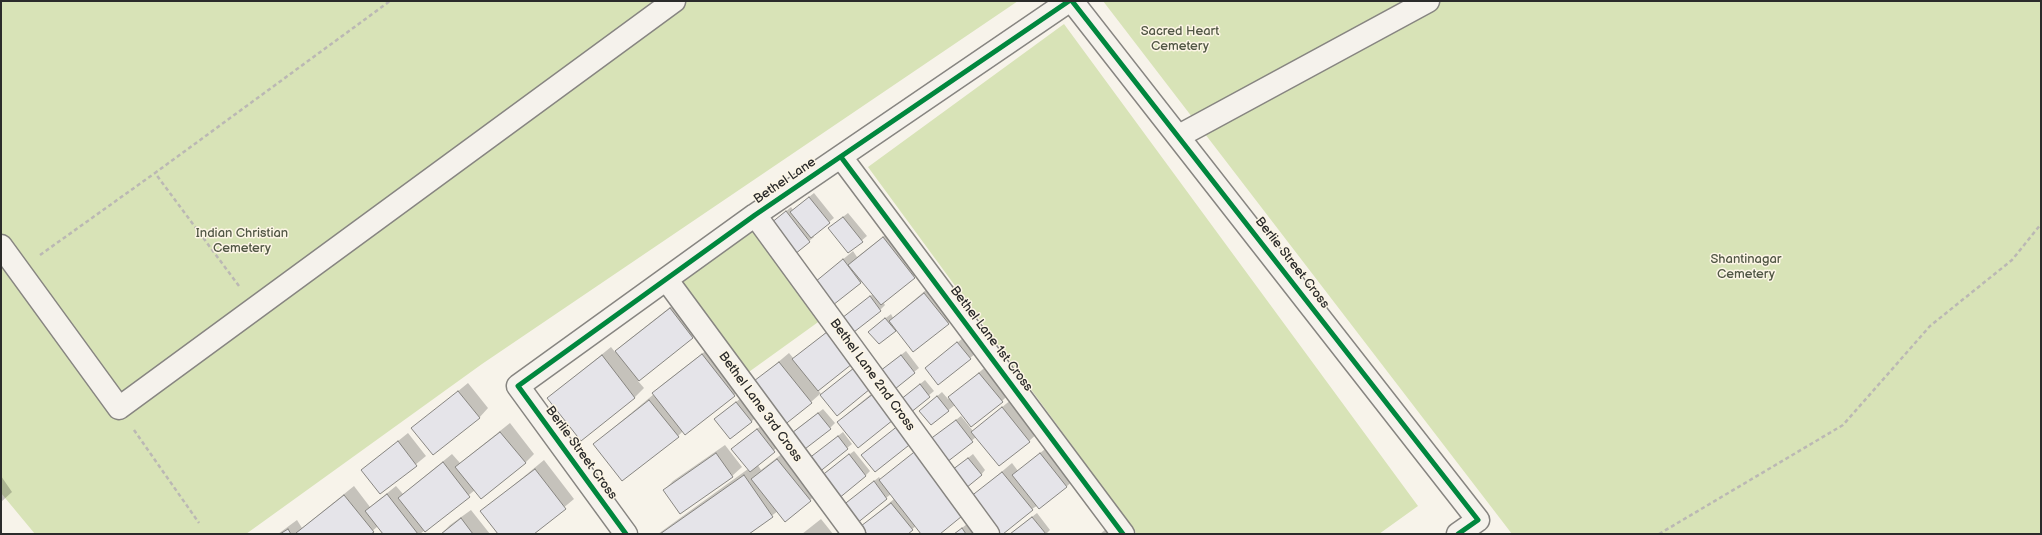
<!DOCTYPE html>
<style>
body{margin:0}
#map{position:relative;width:2042px;height:535px;overflow:hidden;background:#f7f3ea;font-family:"Balsamiq Sans",sans-serif}
canvas{display:block}
.frame{position:absolute;inset:0;border:2px solid #2b2b2b;pointer-events:none}
</style>
<div id="map">
<canvas width="2042" height="535"></canvas>
<div class="frame"></div>
</div>
<script>
const context = document.querySelector('canvas').getContext('2d');
context.lineJoin = 'round';
function paint(path, color) {
  context.fillStyle = color;
  context.fill(path, 'evenodd');
}
function toPath(rows) {
  const path = new Path2D();
  for (const r of rows) {
    path.moveTo(r[0], r[1]);
    for (let i = 2; i < r.length; i += 2) path.lineTo(r[i], r[i + 1]);
  }
  return path;
}
function stroke(path, color, width, dash) {
  context.strokeStyle = color;
  context.lineWidth = width;
  context.lineCap = dash ? 'butt' : 'round';
  context.setLineDash(dash || []);
  context.stroke(path);
}
function label(font, color, halo, rows, align = 'center') {
  context.font = font + ' "Balsamiq Sans",sans-serif';
  context.lineWidth = 3;
  context.setLineDash([]);
  context.textBaseline = 'middle';
  context.strokeStyle = halo;
  context.fillStyle = color;
  for (const [text, x, y, turn = 0] of rows) {
    context.save();
    context.translate(x, y);
    context.rotate((+turn || 0) * Math.PI / 180);
    context.textAlign = isNaN(turn) ? turn : align;
    if (halo) context.strokeText(text, 0, 0);
    context.fillText(text, 0, 0);
    context.restore();
  }
}
const green = toPath([
 [1,1,1018,1,482,364,246,534,35,534,1,493],
 [1103,1,2041,1,2041,534,1512,534],
 [1064,24,1418,506,1379,534,1137,534,868,167],
 [753,227,821,320,746,374,679,282]
]);
const shadow = toPath([
 [814,193,834,218,813,235,814,237,809,241,777,219,791,207,793,210],
 [848,213,867,236,848,252,834,224],
 [893,229,924,268,883,302,885,305,880,310,854,331,844,318,873,294,862,281,833,304,816,282,853,251,857,257],
 [933,284,957,314,948,323,895,331,874,327,891,314,893,318],
 [679,300,702,329,638,381,644,388,635,397,581,440,548,398,611,347,615,352,626,342],
 [836,324,818,390,822,395,863,360,837,415,820,394,811,402,751,385,789,353,794,359],
 [963,338,975,354,970,358,926,368],
 [712,346,743,386,734,395,685,433,683,431,678,436,594,444,654,394,663,384],
 [906,351,919,368,914,372,886,367],
 [989,364,1011,392,1002,401,955,405,931,424,920,411,942,392,948,399],
 [925,380,934,391,910,411,901,400],
 [468,383,488,408,479,418,413,428],
 [882,385,901,410,839,422,848,413],
 [741,398,756,417,751,422,715,419],
 [1012,399,1039,432,1029,441,999,465,976,437,947,461,935,436,961,416,973,431],
 [823,409,835,423,830,428,794,431],
 [510,423,534,454,525,463,475,490,420,534,384,534,378,526,369,534,278,534,297,520,302,528,354,486,370,507,396,486,403,494,452,454,460,463],
 [762,425,779,446,757,464,761,470,787,450,820,491,810,500,778,511,747,534,658,534,748,469,737,444],
 [843,432,852,444,819,471,814,455],
 [408,433,426,456,381,493,362,470],
 [928,441,972,497,1012,463,1018,471,1050,445,1076,478,1066,487,1032,509,976,502,938,534,922,534,916,526,906,534,868,534,862,526,894,499,891,494,856,522,848,502,879,477,881,480],
 [725,445,742,467,732,476,664,490,673,481],
 [854,451,870,471,865,476,826,472],
 [973,454,985,470,981,475,958,466],
 [544,460,574,499,532,534,499,534,481,512],
 [1,476,12,492,1,502],
 [471,510,490,534,441,534,450,525],
 [1037,513,1050,530,1046,534,1010,534],
 [821,519,833,534,802,534],
 [967,524,974,534,954,534],
 [1111,525,1118,534,1100,534]
]);
const building = toPath([
 [809,197,830,223,811,238,790,212,809,197],
 [786,211,810,242,795,254,771,223,786,211],
 [843,217,863,242,848,253,828,228,843,217],
 [883,237,915,278,881,305,848,265,883,237],
 [843,259,861,283,833,305,815,282,843,259],
 [924,293,949,324,913,352,889,321,924,293],
 [870,296,881,311,854,332,842,318,870,296],
 [670,308,693,338,639,381,615,351,670,308],
 [885,318,896,331,879,344,868,332,885,318],
 [827,332,852,364,818,391,792,359,827,332],
 [957,342,971,359,938,385,925,368,957,342],
 [702,354,735,396,685,435,652,393,702,354],
 [602,355,635,398,581,441,547,398,602,355],
 [901,355,915,373,895,389,880,371,901,355],
 [779,362,812,403,783,426,750,384,779,362],
 [854,368,870,389,837,416,820,395,854,368],
 [979,373,1003,402,971,427,948,397,979,373],
 [920,384,930,397,910,413,900,400,920,384],
 [458,391,480,418,433,455,411,428,458,391],
 [873,394,893,420,858,448,837,422,873,394],
 [937,396,949,411,931,425,919,411,937,396],
 [649,400,679,437,622,481,593,444,649,400],
 [736,402,752,422,730,439,714,419,736,402],
 [1002,407,1030,442,999,466,971,432,1002,407],
 [818,413,831,429,801,452,788,436,818,413],
 [956,420,973,442,947,462,929,440,956,420],
 [899,425,913,442,875,472,861,455,899,425],
 [757,429,775,452,750,472,731,449,757,429],
 [500,432,526,463,481,499,455,467,500,432],
 [838,436,848,449,818,473,808,459,838,436],
 [398,441,417,466,380,494,361,470,398,441],
 [918,449,967,512,940,534,921,534,879,480,918,449],
 [716,453,733,477,680,514,663,490,716,453],
 [1040,453,1067,487,1039,509,1012,475,1040,453],
 [849,454,866,476,838,499,820,477,849,454],
 [968,458,982,475,966,488,952,470,968,458],
 [777,459,811,501,785,522,751,479,777,459],
 [443,462,470,497,425,532,398,498,443,462],
 [535,469,566,509,534,534,498,534,480,511,535,469],
 [1002,472,1033,510,1003,534,1000,534,970,497,1002,472],
 [744,475,773,517,749,534,660,534,744,475],
 [874,481,887,499,856,524,842,506,874,481],
 [387,494,418,534,383,534,365,511,387,494],
 [344,495,374,532,371,534,297,534,296,533,344,495],
 [891,503,913,530,908,534,867,534,861,526,891,503],
 [1032,517,1046,534,1010,534,1032,517],
 [461,518,473,534,441,534,461,518],
 [962,528,966,534,954,534,962,528],
 [288,529,291,534,280,534,288,529]
]);
const path = toPath([
 [40,255,155,173],
 [239,286,155,173,390,1],
 [134,430,199,523],
 [1659,534,1843,425,1930,326,2012,260,2041,224]
]);
const minor = toPath([
 [1072,1,1478,520,1458,534],
 [1179,136,1428,1],
 [841,157,1123,534],
 [755,215,988,534],
 [1,246,119,408,674,1],
 [666,279,854,534],
 [626,534,518,386,755,215,1069,1]
]);
const cycleway = toPath([
 [1072,1,1478,520,1458,534],
 [841,157,1123,534],
 [626,534,518,386,755,215,1069,1]
]);
const parkNames = [
 ["Sacred Heart",1180,32],
 ["Cemetery",1180,47],
 ["Indian Christian",242,234],
 ["Cemetery",242,249],
 ["Shantinagar",1746,260],
 ["Cemetery",1746,275]
];
const streetNames = [
 ["Bethel Lane",785,181,-34],
 ["Berlie Street Cross",1292,263,52],
 ["Bethel Lane 1st Cross",991,339,53],
 ["Bethel Lane 2nd Cross",872,375,54],
 ["Bethel Lane 3rd Cross",760,407,54],
 ["Berlie Street Cross",581,453,54]
];
paint(green, '#d8e3b7');
paint(shadow, '#0003');
paint(building, '#e5e4e9');
stroke(building, '#878581', 1);
stroke(minor, '#878581', 25);
stroke(path, '#bbb8b4', 2.5, [4, 3]);
stroke(minor, '#f5f2ec', 22);
stroke(cycleway, '#00873e', 5);
label('13px', '#505644', '#fcf5e5', parkNames);
label('13px', '#2b2b2b', '#fcf5e5', streetNames);
</script>
